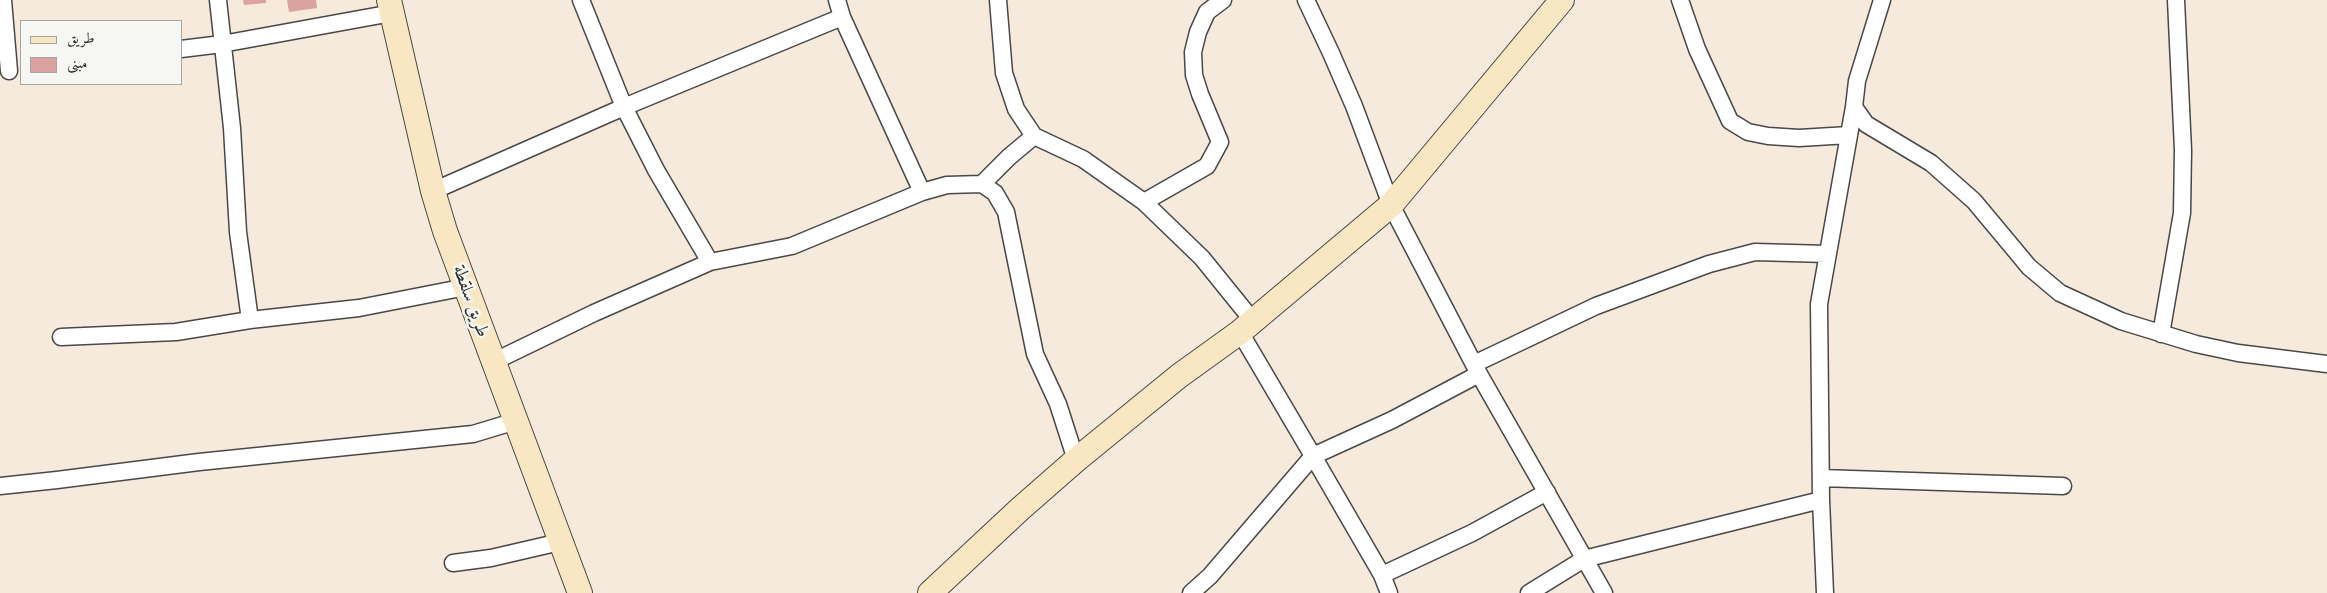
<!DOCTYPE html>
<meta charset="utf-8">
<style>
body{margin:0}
#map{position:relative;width:2327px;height:593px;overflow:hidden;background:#f5eadc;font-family:"Libre Caslon Text",Amiri,serif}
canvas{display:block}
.legend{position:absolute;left:20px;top:20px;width:162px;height:65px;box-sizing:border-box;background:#f6f6f2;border:1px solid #a5a5a2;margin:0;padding:6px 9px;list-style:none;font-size:15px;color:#2b2b2b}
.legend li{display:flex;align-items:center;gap:10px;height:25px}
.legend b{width:25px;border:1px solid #a5a5a2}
</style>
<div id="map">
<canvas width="2327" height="593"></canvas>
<ul class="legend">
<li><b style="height:6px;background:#f9e7c3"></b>طريق</li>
<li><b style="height:14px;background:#dba3a0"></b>مبنى</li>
</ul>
</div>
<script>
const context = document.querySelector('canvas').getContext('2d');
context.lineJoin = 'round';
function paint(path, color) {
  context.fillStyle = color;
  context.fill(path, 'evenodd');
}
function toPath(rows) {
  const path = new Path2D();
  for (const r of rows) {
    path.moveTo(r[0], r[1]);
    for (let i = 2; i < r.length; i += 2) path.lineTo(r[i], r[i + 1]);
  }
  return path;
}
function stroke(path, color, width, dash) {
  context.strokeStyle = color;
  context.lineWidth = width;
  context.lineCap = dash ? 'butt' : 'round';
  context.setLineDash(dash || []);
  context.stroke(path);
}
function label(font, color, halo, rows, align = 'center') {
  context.font = font + ' "Libre Caslon Text",Amiri,serif';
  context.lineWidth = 5;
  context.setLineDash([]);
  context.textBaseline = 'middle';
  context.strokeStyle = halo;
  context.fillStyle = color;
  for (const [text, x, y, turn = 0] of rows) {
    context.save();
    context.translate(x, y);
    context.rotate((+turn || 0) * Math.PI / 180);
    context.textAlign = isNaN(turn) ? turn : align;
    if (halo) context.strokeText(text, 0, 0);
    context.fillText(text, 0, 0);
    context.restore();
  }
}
const building = toPath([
 [243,0,266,0,266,3,244,5],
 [287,0,316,0,317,8,289,12]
]);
const street = toPath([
 [3,0,9,71],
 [218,0,232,128,238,232,250,320,359,308,466,287],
 [581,0,624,107,656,170,710,262],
 [837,0,842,17],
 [998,0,1004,73,1016,109,1034,136,1083,159,1144,202,1202,258,1253,321],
 [1306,0,1331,53,1354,106,1391,205,1479,374,1604,593],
 [1680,0,1697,49,1730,121,1748,132,1768,136,1799,138,1849,135],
 [1882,0,1857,81,1854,107,1866,124,1931,163,1974,201,2029,267,2060,293,2121,321,2196,344,2238,353,2327,364],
 [181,49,222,44,392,13],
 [982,184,1009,157,1034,136],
 [433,191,624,107,842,17,922,192],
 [1144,202,1207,166,1220,142,1200,94,1194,75,1193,52,1198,32,1207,12,1223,0],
 [2161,334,2182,213,2183,150,2176,0],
 [61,337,176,332,250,320],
 [493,362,594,313,710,262,792,246,922,192,947,185,982,184,995,193,1006,212,1035,354,1058,404,1076,460],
 [1474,364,1596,306,1709,264,1755,252,1827,254],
 [1821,478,2063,486],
 [0,486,57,480,199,462,473,434,516,421],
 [453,563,491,558,560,542],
 [1382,575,1472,533,1547,492],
 [1191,593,1210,576,1313,456,1240,332],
 [1389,593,1382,575,1313,456,1392,420,1479,374],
 [1529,593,1584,559,1821,500],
 [1825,593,1821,500,1819,304,1854,107]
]);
const secondary = toPath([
 [389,0,433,191,445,231,580,593],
 [930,593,1020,509,1076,460,1179,376,1240,332,1391,205,1562,0]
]);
const streetNames = [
 ["طريق سلقطة",471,301,70]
];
paint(building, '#dba3a0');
stroke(street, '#494846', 19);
stroke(secondary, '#494846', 26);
stroke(street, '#fff', 16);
stroke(secondary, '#f9e7c3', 24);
label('18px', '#2b2b2b', '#f6f6f2', streetNames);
</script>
